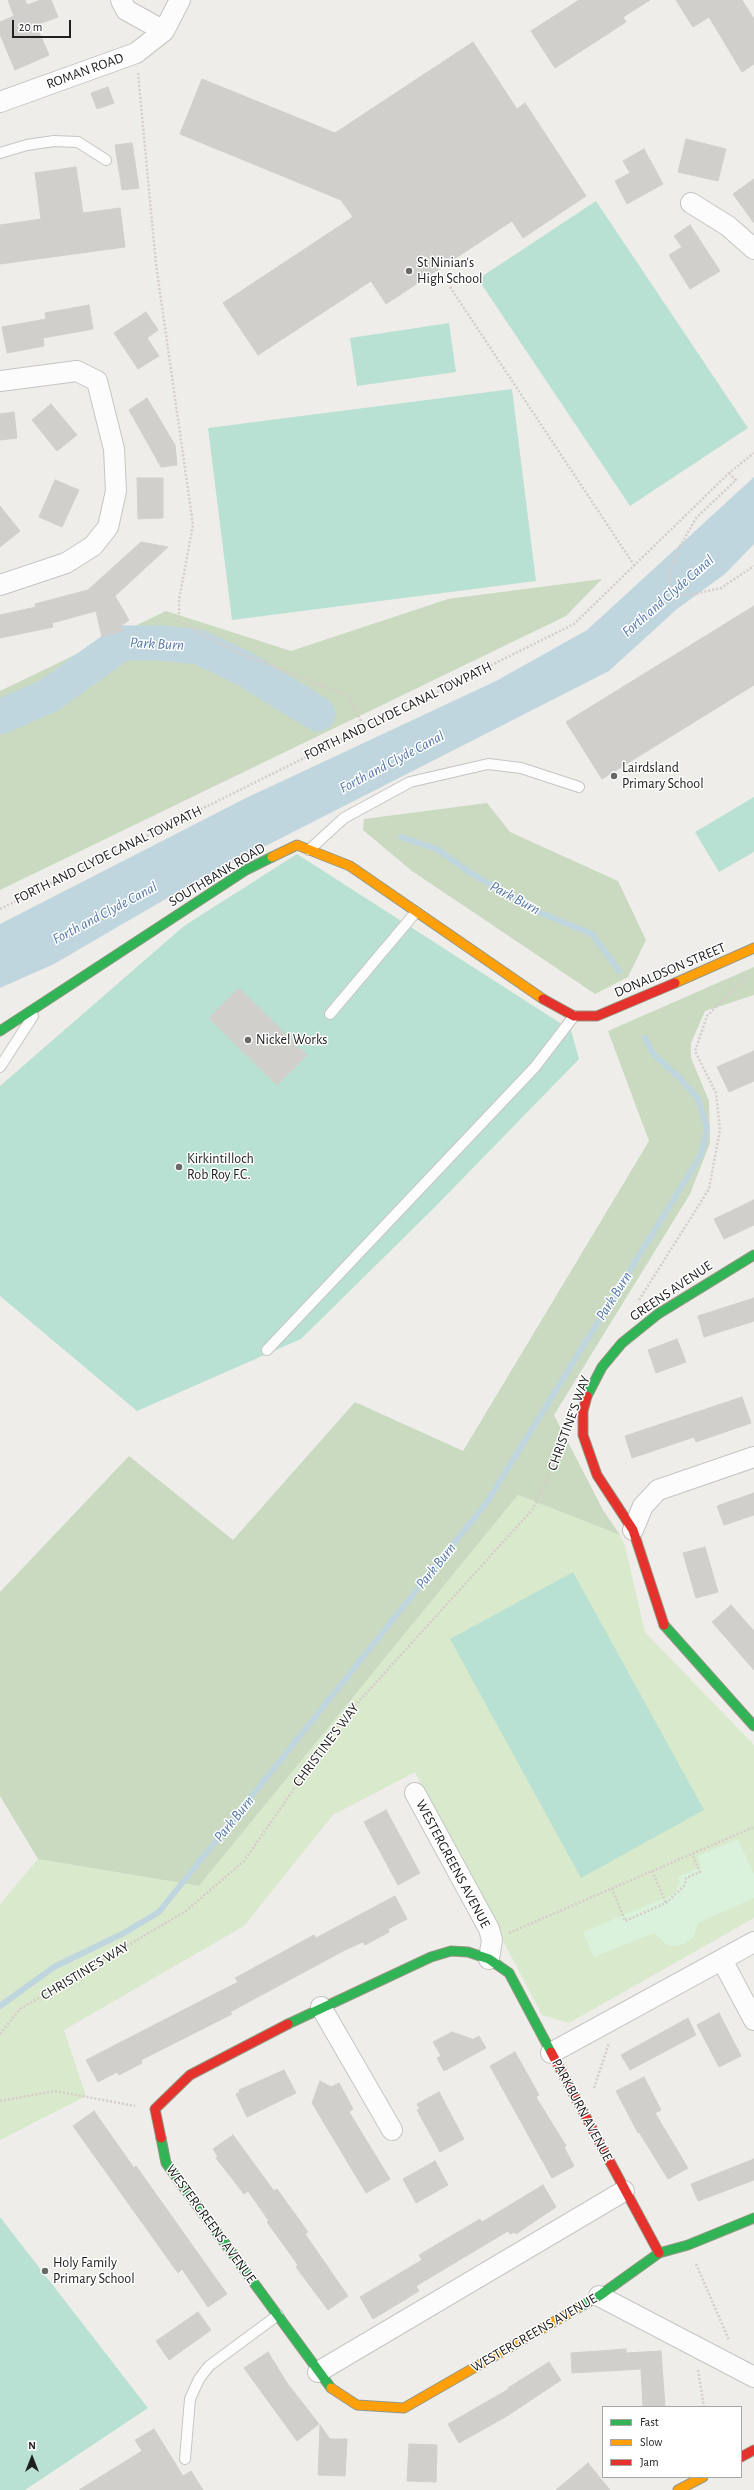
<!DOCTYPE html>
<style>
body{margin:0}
#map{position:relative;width:754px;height:2490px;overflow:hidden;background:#eeedea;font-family:"Alegreya Sans",sans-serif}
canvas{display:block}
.legend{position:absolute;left:602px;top:2406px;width:140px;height:72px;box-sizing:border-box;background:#fff;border:1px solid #a6a6a6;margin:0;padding:5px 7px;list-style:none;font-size:12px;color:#202020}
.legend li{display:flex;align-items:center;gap:8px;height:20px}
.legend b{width:20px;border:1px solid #a6a6a6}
.north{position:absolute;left:12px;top:2438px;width:40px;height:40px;-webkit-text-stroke:3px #fff;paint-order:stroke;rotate:0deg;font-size:11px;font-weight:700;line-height:16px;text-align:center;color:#202020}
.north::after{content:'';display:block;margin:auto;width:14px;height:18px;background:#202020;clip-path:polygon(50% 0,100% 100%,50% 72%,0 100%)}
.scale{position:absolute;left:12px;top:20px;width:59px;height:18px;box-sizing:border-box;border:2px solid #202020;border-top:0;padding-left:5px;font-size:12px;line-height:14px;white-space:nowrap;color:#202020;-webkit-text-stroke:3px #fff;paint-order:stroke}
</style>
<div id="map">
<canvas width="754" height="2490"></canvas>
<ul class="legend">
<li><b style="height:5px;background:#30b455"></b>Fast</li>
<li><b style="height:5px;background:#ff9f0a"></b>Slow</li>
<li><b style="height:5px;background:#e5322d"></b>Jam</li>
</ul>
<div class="north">N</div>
<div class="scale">20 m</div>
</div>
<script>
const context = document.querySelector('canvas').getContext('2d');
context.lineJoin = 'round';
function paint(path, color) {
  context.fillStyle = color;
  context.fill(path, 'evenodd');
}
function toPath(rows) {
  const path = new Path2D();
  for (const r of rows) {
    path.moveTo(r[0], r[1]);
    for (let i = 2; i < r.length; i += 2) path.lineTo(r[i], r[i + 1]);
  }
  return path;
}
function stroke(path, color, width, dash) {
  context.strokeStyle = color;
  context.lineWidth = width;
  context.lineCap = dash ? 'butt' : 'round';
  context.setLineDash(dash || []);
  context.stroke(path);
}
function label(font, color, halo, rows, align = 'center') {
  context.font = font + ' "Alegreya Sans",sans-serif';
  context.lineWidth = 3;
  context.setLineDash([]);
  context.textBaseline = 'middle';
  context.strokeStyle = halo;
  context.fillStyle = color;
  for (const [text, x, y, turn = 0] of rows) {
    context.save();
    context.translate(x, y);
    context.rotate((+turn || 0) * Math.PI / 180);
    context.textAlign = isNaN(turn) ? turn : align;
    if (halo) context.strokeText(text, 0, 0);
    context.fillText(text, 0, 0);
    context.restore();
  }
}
const grass = toPath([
 [518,1495,620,1535,625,1546,645,1632,754,1745,754,1918,569,2023,542,2015,415,1772,333,1815,244,1926,64,2030,86,2096,0,2140,0,1904,38,1859,199,1886]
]);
const forest = toPath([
 [602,579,566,616,0,890,0,691,166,611,291,651,448,599],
 [487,803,510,832,618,881,646,940,628,977,595,994,412,871,363,830,364,819],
 [754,967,754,995,705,1011,691,1043,691,1058,709,1101,710,1143,690,1194,554,1415,603,1510,620,1535,518,1495,199,1886,38,1859,0,1796,0,1592,129,1456,233,1540,355,1402,463,1451,649,1141,608,1031]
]);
const park = toPath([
 [738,1839,754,1874,754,1898,698,1923,694,1936,685,1944,676,1946,667,1945,654,1933,594,1957,583,1932,674,1894,680,1883,678,1877,701,1867,697,1856]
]);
const pitch = toPath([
 [596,201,748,428,630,506,478,279],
 [449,323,456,372,357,386,350,338],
 [512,389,536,581,232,620,208,428],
 [754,797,754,852,719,872,695,832],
 [297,854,571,1030,579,1059,435,1207,301,1339,137,1411,0,1296,0,1086,184,926],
 [573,1572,704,1810,581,1878,450,1639],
 [0,2217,148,2408,25,2490,0,2490]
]);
const water = toPath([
 [754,477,754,544,725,574,677,609,609,671,193,883,54,964,0,988,0,924,246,798,496,681,587,630]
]);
const stream = toPath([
 [401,837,437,849,469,872,534,910,592,934,619,971],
 [0,2006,54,1967,124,1933,159,1912,487,1502,701,1155,707,1128,698,1099,679,1077,654,1055,645,1038]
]);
const river = toPath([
 [0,717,48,696,122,643,161,643,199,647,245,669,318,714]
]);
const building = toPath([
 [8,0,25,0,27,5,41,0,51,0,58,17,36,25,49,55,15,70,0,34,0,22,14,16,8,0],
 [579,0,650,0,623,17,626,22,555,68,531,31,579,0],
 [676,0,742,0,754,19,754,64,742,72,709,17,693,27,676,0],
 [473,42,517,109,525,103,586,196,523,238,512,221,386,304,371,281,258,355,223,303,353,217,341,200,180,134,202,79,335,133,473,42],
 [108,87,114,103,97,109,91,93,108,87],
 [686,139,726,149,718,181,678,172,686,139],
 [132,143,139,188,122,190,115,145,132,143],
 [644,149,663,184,627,204,615,181,630,173,623,161,644,149],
 [76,167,83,213,120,208,125,247,0,264,0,225,41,219,35,173,76,167],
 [754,179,754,223,733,194,754,179],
 [690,225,720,271,690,289,669,255,682,247,674,236,690,225],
 [89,305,93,329,43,338,44,346,7,353,2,327,46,319,45,313,89,305],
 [146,312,158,330,147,338,159,356,138,369,114,333,146,312],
 [147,398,175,445,177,465,161,467,129,410,147,398],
 [51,404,77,435,57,451,32,420,51,404],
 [14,412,17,438,0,440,0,414,14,412],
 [137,478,163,478,163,518,138,519,137,478],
 [55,480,79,490,62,527,39,517,55,480],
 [0,506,20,531,0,547,0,506],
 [141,542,168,547,115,596,129,620,121,626,124,630,102,637,96,611,52,623,53,627,0,638,0,615,36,607,35,604,88,590,141,542],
 [754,606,754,685,602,779,566,722,754,606],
 [239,988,307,1055,277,1085,209,1018,239,988],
 [754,1051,754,1081,729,1092,717,1067,754,1051],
 [754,1200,754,1225,724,1239,714,1219,754,1200],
 [754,1298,754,1321,704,1337,698,1316,754,1298],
 [677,1339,686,1362,656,1373,648,1350,677,1339],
 [742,1397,751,1423,696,1442,694,1437,632,1458,625,1436,742,1397],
 [754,1493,754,1515,724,1525,717,1506,754,1493],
 [705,1547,718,1592,696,1598,683,1553,705,1547],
 [731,1605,754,1631,754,1670,712,1622,731,1605],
 [386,1810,420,1873,398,1885,364,1822,386,1810],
 [395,1896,407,1919,388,1929,389,1932,365,1945,363,1942,345,1950,230,2012,232,2014,141,2060,142,2063,119,2075,117,2072,98,2082,86,2060,238,1982,235,1978,314,1935,316,1938,395,1896],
 [719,2013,741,2056,719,2067,697,2025,719,2013],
 [688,2018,696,2035,630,2070,621,2055,688,2018],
 [452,2032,472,2039,470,2041,479,2036,486,2048,444,2071,437,2058,441,2056,433,2042,452,2032],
 [515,2052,539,2095,536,2097,566,2146,564,2147,574,2166,552,2178,490,2066,515,2052],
 [284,2070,296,2093,247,2117,236,2094,240,2092,239,2090,284,2070],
 [644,2077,661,2110,655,2113,688,2168,668,2179,639,2132,638,2133,616,2091,644,2077],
 [320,2081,331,2087,339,2083,353,2109,349,2112,390,2179,366,2193,312,2103,320,2081],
 [439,2092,464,2139,440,2152,417,2110,420,2109,417,2104,439,2092],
 [94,2111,134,2168,136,2166,227,2294,208,2307,182,2269,178,2273,73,2126,94,2111],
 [233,2135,274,2191,277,2189,308,2232,305,2234,348,2296,328,2310,296,2267,298,2265,267,2222,269,2221,248,2191,244,2194,216,2158,218,2157,213,2149,233,2135],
 [754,2159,754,2180,698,2201,691,2184,754,2159],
 [435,2161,448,2185,416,2203,403,2179,435,2161],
 [543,2185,556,2207,516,2234,514,2232,510,2234,508,2231,416,2286,419,2291,373,2319,360,2297,422,2260,419,2255,480,2219,482,2222,543,2185],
 [198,2312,211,2330,169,2360,156,2341,198,2312],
 [626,2349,626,2353,661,2351,665,2407,643,2407,641,2369,572,2373,571,2353,626,2349],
 [268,2352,287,2383,319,2424,297,2441,244,2368,268,2352],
 [549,2362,561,2380,507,2416,459,2443,448,2424,509,2389,508,2388,549,2362],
 [320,2425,330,2439,347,2439,345,2476,318,2475,320,2425],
 [154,2429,183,2476,191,2471,203,2490,79,2490,142,2451,135,2440,154,2429],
 [409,2444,437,2445,436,2482,407,2481,409,2444],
 [588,2463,610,2490,556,2490,588,2463]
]);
const path = toPath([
 [138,73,156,264,193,525,179,600,179,621,239,653,348,696,365,728],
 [450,287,634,565],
 [729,473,736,480,696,518,679,548,670,573,671,593,690,595,721,588,754,566],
 [0,909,574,624,729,473,754,453],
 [639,1300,709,1189,720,1130,716,1093,695,1051,707,1016,749,974],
 [652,1871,666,1903],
 [612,1888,625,1921,666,1903,685,1885,686,1878,700,1872,692,1854],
 [509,1933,754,1827],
 [0,2034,20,2009,186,1911,244,1861,341,1721,533,1509,564,1442],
 [594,2088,609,2043],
 [0,2101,55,2091,135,2106],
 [696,2264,729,2340],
 [698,2370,704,2407]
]);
const lane = toPath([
 [0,153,27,145,54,141,78,142,106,160],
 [309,850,344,818,410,782,488,764,521,768,579,787],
 [330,1014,416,912],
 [0,1067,33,1016],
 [267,1350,535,1067,574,1016],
 [185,2459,190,2399,199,2379,209,2366,278,2315]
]);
const street = toPath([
 [121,0,126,10,164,31],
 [0,102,136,53,164,31,180,0],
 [691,203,728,226,754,249],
 [0,381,77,371,97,381,114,449,116,491,108,527,93,546,66,563,0,585],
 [633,1530,643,1506,658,1490,754,1457],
 [415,1793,489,1929,492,1940,489,1959],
 [722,1960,754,2020],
 [321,2007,392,2130],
 [551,2053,754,1942],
 [599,2296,754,2377],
 [318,2372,624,2191]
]);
const fast = toPath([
 [0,1031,246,870,272,857],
 [587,1396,602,1367,622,1343,658,1314,754,1255],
 [664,1625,754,1726],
 [288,2024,431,1957,451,1951,468,1952,489,1959,509,1973,551,2052],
 [161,2138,166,2163,331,2388],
 [578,2308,599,2296,659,2253,688,2245,754,2218]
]);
const slow = toPath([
 [272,857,297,845,350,866,543,999],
 [675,983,754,948],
 [331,2388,357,2405,404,2408,578,2308],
 [678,2490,703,2477]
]);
const jam = toPath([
 [543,999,574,1016,597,1016,675,983],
 [587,1396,583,1411,583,1435,597,1475,633,1530,664,1625],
 [551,2052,659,2253],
 [161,2138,155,2109,190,2075,288,2024],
 [741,2457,754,2450]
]);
const markers = [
 [409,271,4,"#686867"],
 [614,776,4,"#686867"],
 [248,1040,4,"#686867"],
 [179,1167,4,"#686867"],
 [45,2271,4,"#686867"]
];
const streetNames = [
 ["ROMAN ROAD",85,71,-20],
 ["FORTH AND CLYDE CANAL TOWPATH",398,711,-26],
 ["FORTH AND CLYDE CANAL TOWPATH",108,855,-26],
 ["SOUTHBANK ROAD",217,875,-31],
 ["DONALDSON STREET",670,970,-23],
 ["GREENS AVENUE",671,1291,-34],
 ["CHRISTINE'S WAY",569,1423,-70],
 ["CHRISTINE'S WAY",326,1745,-53],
 ["WESTERGREENS AVENUE",453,1864,62],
 ["CHRISTINE'S WAY",85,1971,-31],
 ["PARKBURN AVENUE",582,2110,62],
 ["WESTERGREENS AVENUE",211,2224,54],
 ["WESTERGREENS AVENUE",534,2333,-30]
];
const poiNames = [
 ["St Ninian's",417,263],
 ["High School",417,279],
 ["Lairdsland",622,768],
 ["Primary School",622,784],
 ["Nickel Works",256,1040],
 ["Kirkintilloch",187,1159],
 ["Rob Roy F.C.",187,1175],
 ["Holy Family",53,2263],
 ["Primary School",53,2279]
];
const waterNames = [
 ["Forth and Clyde Canal",668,596,-41],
 ["Park Burn",157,644,3],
 ["Forth and Clyde Canal",392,762,-28],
 ["Park Burn",515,898,28],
 ["Forth and Clyde Canal",105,913,-28],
 ["Park Burn",614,1296,-58],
 ["Park Burn",436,1566,-51],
 ["Park Burn",234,1819,-51]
];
paint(grass, '#d9e9cc');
paint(forest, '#c9dac1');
paint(park, '#daf1dc');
paint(pitch, '#b9e1d3');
paint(water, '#c0d6de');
stroke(stream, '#c0d6de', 6);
stroke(river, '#c0d6de', 35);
paint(building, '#d1cfcc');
stroke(building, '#d1cfcb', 1);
stroke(lane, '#c5c5c4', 12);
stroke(street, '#c5c5c4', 22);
stroke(fast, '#949783', 11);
stroke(slow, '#949783', 11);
stroke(jam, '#949783', 11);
stroke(path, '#d6ccc9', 2.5, [2, 2]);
stroke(lane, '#fcfcfc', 10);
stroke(street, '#fcfcfc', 20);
stroke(fast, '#30b455', 9);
stroke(slow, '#ff9f0a', 9);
stroke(jam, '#e5322d', 9);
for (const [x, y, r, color] of markers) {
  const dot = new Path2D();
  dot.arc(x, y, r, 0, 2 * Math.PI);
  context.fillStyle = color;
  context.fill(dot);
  stroke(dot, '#fff', 1.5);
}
label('14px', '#202020', '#fff', streetNames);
label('14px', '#202020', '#fff', poiNames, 'left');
label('italic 15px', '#5578a8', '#fff', waterNames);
</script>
